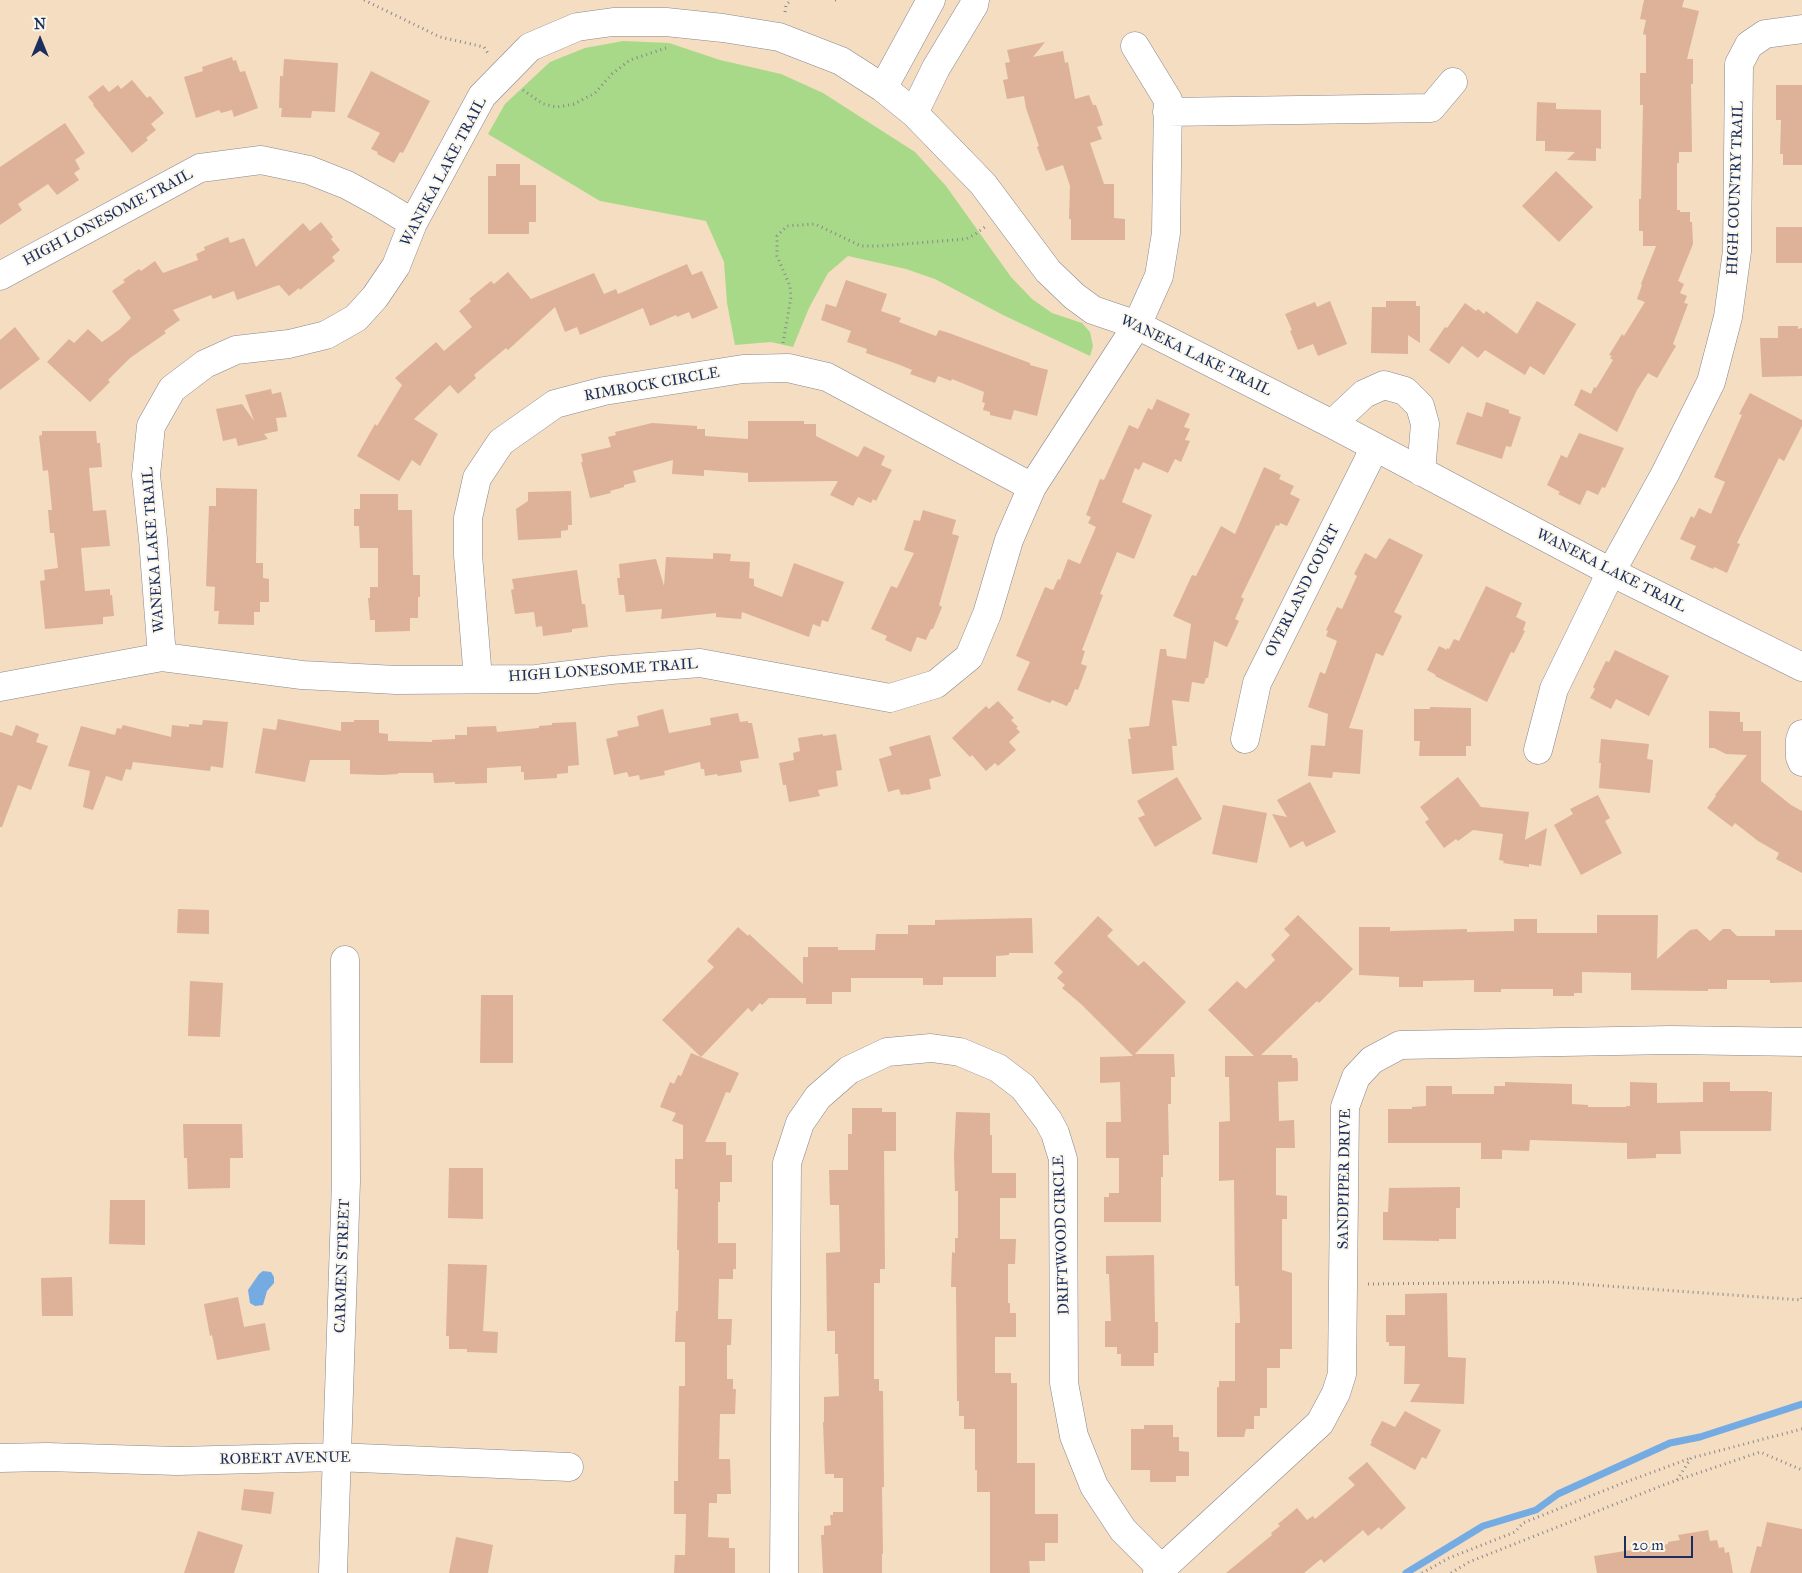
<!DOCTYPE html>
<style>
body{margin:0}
#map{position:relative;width:1802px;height:1573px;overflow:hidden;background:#f4ddc0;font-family:"IM FELL Great Primer",serif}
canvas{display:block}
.north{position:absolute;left:15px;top:15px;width:50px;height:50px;-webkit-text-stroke:4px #fbf7ec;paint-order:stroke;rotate:0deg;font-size:14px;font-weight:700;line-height:20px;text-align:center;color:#1b2f5e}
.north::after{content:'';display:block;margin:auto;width:18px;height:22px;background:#1b2f5e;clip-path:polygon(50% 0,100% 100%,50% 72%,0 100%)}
.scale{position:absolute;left:1624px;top:1536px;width:69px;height:22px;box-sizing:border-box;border:2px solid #1b2f5e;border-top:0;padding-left:6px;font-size:15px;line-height:18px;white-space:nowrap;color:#1b2f5e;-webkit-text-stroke:4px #fbf7ec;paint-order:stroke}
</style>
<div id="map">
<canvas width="1802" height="1573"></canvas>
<div class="north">N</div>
<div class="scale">20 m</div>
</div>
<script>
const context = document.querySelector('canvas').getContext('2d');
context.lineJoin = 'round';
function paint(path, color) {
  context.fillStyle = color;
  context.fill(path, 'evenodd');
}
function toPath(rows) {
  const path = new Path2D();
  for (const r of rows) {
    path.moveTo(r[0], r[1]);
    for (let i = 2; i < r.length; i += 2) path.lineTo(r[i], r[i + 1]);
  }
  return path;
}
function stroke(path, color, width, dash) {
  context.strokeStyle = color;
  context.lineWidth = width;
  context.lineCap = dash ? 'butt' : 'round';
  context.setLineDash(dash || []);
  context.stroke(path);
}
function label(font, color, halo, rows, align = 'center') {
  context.font = font + ' "IM FELL Great Primer",serif';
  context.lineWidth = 4;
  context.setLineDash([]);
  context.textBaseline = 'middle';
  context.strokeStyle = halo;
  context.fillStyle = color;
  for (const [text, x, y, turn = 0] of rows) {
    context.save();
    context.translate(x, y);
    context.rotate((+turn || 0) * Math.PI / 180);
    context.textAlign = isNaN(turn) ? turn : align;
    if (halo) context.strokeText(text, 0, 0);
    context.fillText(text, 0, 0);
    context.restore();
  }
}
const green = toPath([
 [623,41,669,43,720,60,781,74,823,93,915,152,946,186,1011,277,1032,299,1052,313,1082,323,1090,332,1093,346,1090,356,1003,315,935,279,906,269,848,256,828,273,809,308,793,347,771,342,735,345,727,303,724,262,706,221,600,201,488,134,505,104,550,62,585,48]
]);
const water = toPath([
 [263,1271,271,1272,274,1277,274,1283,267,1291,263,1305,255,1306,250,1303,248,1290,259,1274]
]);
const stream = toPath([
 [1406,1573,1483,1526,1536,1510,1558,1494,1670,1443,1700,1437,1802,1404]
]);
const building = toPath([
 [1644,0,1684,0,1682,7,1699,11,1687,59,1693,59,1693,84,1691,84,1692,152,1679,152,1679,163,1677,163,1677,210,1680,210,1680,212,1690,212,1690,222,1692,222,1693,244,1678,281,1684,284,1680,293,1687,296,1684,303,1688,304,1673,344,1676,346,1657,378,1648,373,1637,390,1617,432,1574,405,1581,389,1591,394,1594,387,1596,388,1613,360,1610,358,1612,356,1609,355,1622,334,1624,336,1645,302,1637,299,1642,285,1641,284,1656,246,1643,246,1643,231,1639,231,1639,199,1641,199,1643,105,1640,105,1640,73,1646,73,1646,35,1643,34,1646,20,1640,19],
 [1045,42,1033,57,1063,51,1065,63,1068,62,1075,99,1089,95,1093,105,1096,105,1103,125,1097,127,1102,139,1090,143,1104,184,1114,184,1114,218,1125,219,1125,240,1071,240,1071,219,1069,219,1070,186,1063,165,1046,171,1037,147,1039,146,1026,108,1024,96,1007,99,1003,80,1008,79,1005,63,1010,62,1007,50],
 [232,57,233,61,236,60,240,72,245,71,258,108,234,117,232,110,221,113,219,110,196,118,184,77,203,71,202,67],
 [284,59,338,63,335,112,312,111,311,118,281,117,282,108,279,108,280,76,283,76],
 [371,71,430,101,403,153,400,152,394,163,377,154,378,152,371,149,380,133,347,117],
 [132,80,147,98,150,96,164,113,151,124,156,130,146,138,148,140,132,153,93,105,94,104,88,97,103,85,109,92,118,85,121,89],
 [1776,85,1802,85,1802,165,1783,165,1783,154,1780,154,1781,120,1776,120],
 [1537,102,1556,103,1556,109,1601,110,1601,149,1596,148,1596,161,1567,160,1575,152,1545,151,1545,141,1536,141],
 [65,123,85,153,75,160,80,169,74,173,79,180,57,195,48,184,18,204,22,210,0,225,0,167],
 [496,164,520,164,520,185,536,185,536,222,529,222,529,234,488,234,488,176,496,176],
 [1556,171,1593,207,1559,242,1522,206],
 [321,222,333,237,331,239,340,250,332,257,335,261,300,290,299,288,289,296,279,285,237,300,234,291,213,299,211,295,173,310,180,320,164,331,166,333,130,358,108,380,110,382,90,402,47,362,69,339,74,343,88,329,102,342,119,330,131,318,112,291,125,282,123,280,139,269,141,271,155,261,163,273,198,260,196,254,205,250,204,247,228,237,230,243,244,238,256,267,303,223,310,231],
 [1776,227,1802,227,1802,263,1776,263],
 [687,264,692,275,702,271,718,308,692,319,689,312,677,317,676,315,650,326,643,308,580,335,577,327,565,332,555,307,508,350,506,348,474,375,476,378,458,394,450,385,414,419,438,434,420,466,412,460,399,481,357,456,375,424,377,426,402,385,395,378,436,342,444,351,472,327,459,311,471,301,469,299,491,281,494,284,508,272,531,299,594,273,604,294,616,289,618,294],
 [846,280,887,294,881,311,901,318,899,322,936,336,939,330,949,333,1030,363,1030,365,1048,370,1037,416,1014,410,1011,420,990,415,990,412,983,410,985,403,982,402,984,392,952,379,951,381,938,376,935,383,910,374,912,370,900,365,866,353,867,349,847,342,851,331,821,320,826,304,836,307],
 [1330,301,1347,344,1318,356,1313,344,1298,350,1290,331,1292,330,1285,314,1315,302,1317,307],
 [1386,301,1416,301,1416,306,1420,306,1420,343,1408,335,1408,354,1371,353,1372,307,1386,307],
 [1537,301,1576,324,1544,375,1530,366,1525,375,1485,350,1478,358,1462,346,1449,364,1429,350,1445,327,1447,328,1465,303,1476,311,1478,309,1484,314,1486,311,1517,334],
 [1778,326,1798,326,1798,329,1802,328,1802,376,1762,377,1760,338,1778,338],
 [15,327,40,359,0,390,0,340],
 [271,389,272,394,281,392,287,417,276,418,278,431,264,434,268,439,238,446,236,438,223,441,216,409,242,404,254,421,245,395],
 [1750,393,1802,420,1802,426,1784,461,1779,458,1737,543,1740,544,1727,573,1714,567,1713,569,1690,559,1696,546,1680,539,1691,516,1694,518,1699,508,1711,514,1725,482,1714,477,1742,415,1739,414],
 [1157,399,1190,414,1184,427,1190,429,1185,440,1190,441,1181,462,1175,459,1168,473,1143,462,1139,470,1135,468,1122,502,1152,515,1134,559,1117,552,1100,594,1103,595,1082,650,1085,651,1081,664,1087,666,1078,690,1075,689,1070,702,1069,702,1067,706,1052,700,1050,703,1017,690,1030,662,1016,656,1045,587,1053,590,1058,579,1060,580,1068,559,1080,564,1096,527,1088,523,1091,517,1086,515,1100,479,1104,480,1129,425,1138,429,1148,408,1152,410],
 [1486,402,1509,410,1509,413,1521,417,1511,447,1506,446,1502,459,1456,444,1467,412,1482,417],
 [748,421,804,421,804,424,816,424,816,436,858,457,864,446,885,456,881,465,892,470,876,501,873,499,871,503,858,497,853,506,830,495,838,481,748,482,748,473,704,470,704,476,672,474,673,460,633,471,636,482,624,485,624,487,610,491,611,493,590,498,581,462,583,462,581,454,611,447,608,437,616,435,615,432,652,423,697,426,697,429,705,429,705,436,748,439],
 [42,431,96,431,97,443,100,443,102,467,89,468,93,511,106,510,110,546,81,548,85,591,110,589,110,595,112,595,114,616,103,617,103,624,45,629,40,581,45,580,44,570,58,568,54,533,50,533,48,510,52,510,48,470,43,471,39,436,42,435],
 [1579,433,1624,448,1605,488,1602,487,1598,495,1587,490,1580,505,1558,494,1560,492,1547,485,1561,455,1567,458],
 [1264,467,1281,475,1279,479,1294,486,1290,494,1300,499,1287,526,1280,523,1279,526,1276,525,1241,597,1244,599,1235,619,1239,621,1227,647,1214,641,1208,678,1206,678,1204,684,1192,682,1189,702,1172,700,1177,746,1172,746,1174,770,1132,774,1128,739,1131,739,1129,728,1149,726,1160,649,1166,649,1167,656,1186,659,1191,624,1173,616,1192,575,1196,576,1221,526,1235,534],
 [216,488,257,489,256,563,263,563,263,578,269,579,269,602,260,602,260,612,254,612,254,625,218,624,219,611,214,611,215,587,206,586,209,506,216,506],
 [571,491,572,525,568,525,568,530,561,531,561,538,518,540,516,509,528,501,528,492],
 [360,494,398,494,398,510,412,510,413,575,420,575,420,597,418,597,418,618,410,618,410,631,375,632,375,620,370,620,368,598,370,598,370,587,378,587,378,548,360,548,359,526,354,526,354,509,360,509],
 [923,510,956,520,952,534,959,536,939,605,942,607,933,629,931,629,926,640,917,637,911,652,885,640,887,636,871,629,891,586,897,588,914,553,904,550,914,520,920,521],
 [1389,538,1423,555,1394,612,1402,616,1383,656,1376,653,1349,728,1363,730,1360,774,1333,772,1332,778,1308,776,1311,745,1325,746,1328,714,1308,707,1320,672,1325,674,1337,641,1326,636,1328,631,1326,630,1337,607,1342,609,1357,576,1354,574,1365,553,1376,559],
 [713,553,731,554,730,561,750,562,749,578,754,579,754,586,782,597,794,563,844,582,828,622,822,620,820,627,813,624,809,637,742,612,741,619,716,617,716,613,661,619,662,609,626,612,624,595,619,595,617,578,620,578,619,564,656,559,664,586,666,557,713,559],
 [577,570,582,604,585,604,588,627,572,629,572,632,543,636,542,626,536,627,534,612,515,614,511,590,514,589,512,579],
 [1486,586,1522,603,1516,617,1526,622,1523,630,1525,631,1514,653,1511,652,1487,702,1435,676,1436,675,1427,670,1439,646,1447,650,1447,648,1449,649,1454,639,1459,641],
 [1615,650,1669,676,1649,716,1616,699,1611,709,1590,698,1595,689,1593,687,1606,661,1609,662],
 [998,701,1014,718,1011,720,1018,727,1016,728,1020,732,1009,742,1016,750,998,766,995,763,986,771,972,755,970,757,952,738,986,706,989,709],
 [1430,707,1471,708,1471,746,1466,746,1466,756,1419,756,1420,741,1414,741,1414,709,1430,709],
 [663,709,669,733,711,725,710,718,738,713,740,722,748,721,748,723,752,723,759,758,740,761,742,772,718,776,717,774,705,776,704,769,701,769,700,762,664,771,665,775,640,780,639,775,629,777,627,772,614,775,606,739,618,736,617,731,639,726,637,716],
 [1709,711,1740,712,1740,722,1743,722,1743,731,1761,731,1761,781,1791,805,1802,811,1802,873,1776,859,1779,853,1758,841,1735,823,1732,827,1707,808,1716,796,1715,795,1747,755,1726,754,1714,748,1709,748],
 [278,719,341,731,341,722,354,722,354,720,379,720,379,733,388,734,388,741,432,742,432,740,455,739,455,735,467,735,467,727,496,726,497,732,539,728,539,726,552,725,552,723,576,722,579,765,568,766,568,773,557,774,557,778,524,780,524,772,521,772,521,766,487,768,487,783,455,784,455,782,434,783,433,773,398,773,398,774,382,775,350,774,350,760,310,760,305,782,255,773,263,728,276,730],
 [203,720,228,722,223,768,211,766,210,771,133,762,131,770,126,769,122,781,106,776,93,810,83,807,90,771,68,766,81,726,115,735,117,728,121,729,123,725,171,737,172,725,189,727,189,724,202,725],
 [16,725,39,734,36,742,48,746,31,790,18,785,2,827,0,827,0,732,12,736],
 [823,734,823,736,836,734,842,770,836,771,838,786,818,790,820,796,789,802,786,785,783,785,779,763,794,760,793,753,800,751,798,738],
 [930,735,941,776,929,779,931,789,906,795,906,794,901,795,899,789,888,792,879,759,892,755,889,747],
 [1601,739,1649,744,1647,759,1653,760,1650,793,1599,788,1601,763,1599,763],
 [1177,777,1202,819,1155,847,1138,818,1145,815,1137,801],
 [1458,777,1481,807,1529,812,1525,840,1547,828,1541,866,1529,864,1529,867,1503,863,1504,861,1499,860,1503,834,1473,830,1458,841,1456,839,1444,848,1425,822,1429,819,1420,807],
 [1310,782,1336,832,1306,847,1303,841,1290,848,1272,814,1287,817,1277,800],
 [1598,795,1610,818,1605,821,1622,853,1581,875,1554,825,1573,814,1570,809],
 [1223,805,1267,813,1257,863,1212,854],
 [178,909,209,910,209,934,177,933],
 [1298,915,1353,969,1319,1003,1317,1001,1261,1055,1292,1055,1292,1058,1297,1058,1298,1063,1298,1081,1278,1082,1279,1121,1294,1120,1295,1148,1276,1148,1276,1195,1287,1196,1287,1219,1282,1219,1282,1270,1292,1273,1292,1349,1280,1349,1280,1368,1267,1368,1267,1408,1260,1408,1260,1416,1254,1416,1254,1429,1246,1429,1244,1437,1217,1437,1217,1387,1219,1387,1219,1381,1235,1381,1235,1323,1240,1323,1239,1286,1235,1286,1234,1180,1219,1181,1219,1122,1230,1121,1229,1077,1225,1077,1225,1056,1254,1056,1208,1010,1237,981,1246,989,1275,960,1271,955,1290,935,1284,929],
 [1597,915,1658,915,1657,959,1690,930,1697,929,1710,941,1723,929,1730,929,1737,936,1775,936,1775,930,1802,930,1802,982,1770,983,1770,980,1727,980,1727,989,1708,989,1708,991,1631,990,1631,973,1582,972,1582,993,1574,993,1574,996,1553,996,1553,989,1501,989,1501,992,1474,992,1474,980,1423,981,1423,987,1399,987,1399,977,1359,975,1359,927,1390,927,1390,931,1467,929,1467,932,1514,931,1514,919,1537,919,1537,933,1597,933],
 [1098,916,1113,930,1107,936,1138,966,1144,961,1186,1002,1135,1054,1174,1054,1175,1077,1171,1077,1171,1104,1168,1104,1169,1155,1163,1155,1163,1177,1161,1177,1161,1222,1104,1222,1104,1197,1109,1197,1109,1193,1119,1193,1119,1158,1106,1158,1106,1122,1121,1122,1120,1082,1100,1083,1100,1057,1133,1056,1081,1004,1062,988,1065,985,1057,978,1063,972,1054,963],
 [1032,918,1033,953,1009,953,1009,955,996,956,996,977,943,977,943,985,923,985,923,978,851,978,851,992,832,992,832,1004,806,1004,806,998,769,998,762,1005,760,1003,752,1012,748,1008,701,1057,662,1020,714,967,707,961,738,927,748,936,749,934,803,984,803,957,808,957,808,947,838,947,838,950,875,950,876,934,908,934,908,925,935,925,935,920],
 [190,981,223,983,220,1037,188,1036],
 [481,995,513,995,513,1063,480,1063],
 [691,1053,739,1073,730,1093,726,1092,705,1142,726,1142,726,1155,732,1155,732,1182,720,1182,720,1202,718,1202,718,1243,736,1243,736,1269,733,1269,733,1279,719,1279,718,1319,732,1319,731,1345,727,1345,727,1379,733,1379,733,1389,736,1389,735,1414,720,1414,719,1459,730,1459,731,1494,717,1494,717,1503,709,1503,708,1537,729,1538,729,1548,735,1548,735,1573,674,1573,675,1555,685,1555,686,1514,674,1514,674,1481,678,1481,678,1466,679,1386,685,1386,685,1342,675,1342,676,1311,678,1311,679,1250,677,1250,678,1189,675,1189,675,1159,683,1159,683,1125,672,1121,676,1113,660,1107,670,1082,674,1084,678,1075,681,1076],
 [1505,1082,1572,1084,1572,1104,1588,1105,1588,1107,1626,1107,1626,1106,1630,1106,1630,1082,1657,1083,1657,1103,1703,1102,1703,1082,1730,1082,1730,1091,1768,1091,1768,1092,1772,1092,1771,1131,1680,1131,1681,1154,1656,1154,1656,1158,1627,1159,1627,1143,1530,1140,1529,1151,1502,1150,1502,1159,1481,1159,1481,1143,1388,1143,1388,1109,1412,1109,1412,1107,1426,1106,1426,1086,1452,1086,1452,1094,1494,1094,1494,1086,1505,1086],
 [852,1108,882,1108,882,1112,896,1112,896,1151,884,1151,885,1269,880,1269,880,1283,874,1283,874,1379,879,1379,879,1391,883,1391,884,1487,882,1487,883,1554,882,1554,882,1573,823,1573,821,1535,824,1535,824,1526,831,1525,830,1515,833,1515,833,1512,843,1512,843,1478,834,1478,834,1474,825,1474,823,1422,824,1422,824,1397,839,1396,838,1354,835,1354,835,1331,827,1331,826,1253,840,1252,839,1205,830,1205,829,1170,848,1170,848,1134,852,1134],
 [956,1112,990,1113,990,1135,992,1135,992,1173,1016,1173,1016,1198,1000,1198,1000,1239,1016,1239,1015,1264,1008,1264,1008,1303,1010,1303,1010,1313,1016,1313,1016,1337,995,1337,995,1373,1011,1373,1011,1383,1017,1383,1017,1463,1035,1463,1035,1514,1058,1514,1058,1543,1045,1543,1045,1561,1029,1561,1030,1573,990,1573,990,1492,977,1492,977,1470,975,1470,975,1429,964,1429,964,1416,959,1416,959,1401,957,1401,956,1287,951,1287,952,1252,955,1253,955,1238,958,1238,958,1191,955,1191,954,1156],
 [183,1124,242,1124,243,1158,230,1158,230,1188,188,1189,187,1158,184,1158],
 [449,1168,483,1168,483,1219,448,1218],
 [1460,1187,1460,1208,1456,1208,1456,1239,1439,1239,1439,1241,1383,1240,1383,1212,1388,1212,1389,1188],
 [110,1200,145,1200,145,1245,109,1244],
 [1154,1255,1155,1322,1158,1322,1158,1353,1154,1353,1154,1366,1121,1366,1121,1354,1117,1354,1117,1347,1105,1347,1105,1321,1111,1321,1109,1274,1106,1274,1106,1256],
 [448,1264,487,1265,483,1331,498,1332,497,1353,467,1352,467,1349,449,1349,449,1336,446,1336],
 [72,1277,73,1316,42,1316,41,1278],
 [1447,1293,1448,1357,1466,1358,1464,1404,1410,1402,1420,1384,1404,1384,1405,1346,1389,1346,1389,1342,1386,1342,1386,1315,1405,1315,1405,1294],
 [238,1297,244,1327,265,1323,270,1350,217,1360,212,1335,210,1336,204,1304],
 [1405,1411,1441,1430,1426,1459,1422,1457,1415,1470,1370,1445,1372,1442,1371,1441,1382,1421,1395,1427],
 [1144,1425,1173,1425,1173,1437,1179,1437,1179,1451,1189,1452,1189,1476,1176,1476,1176,1482,1150,1482,1150,1470,1131,1470,1131,1429,1144,1429],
 [1367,1462,1406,1508,1381,1530,1379,1527,1368,1536,1363,1530,1324,1563,1321,1559,1304,1573,1226,1573,1272,1535,1271,1533,1280,1526,1278,1524,1297,1508,1307,1520,1313,1516,1315,1519,1355,1485,1348,1478],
 [244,1489,274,1492,271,1514,241,1510],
 [1767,1522,1802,1529,1802,1573,1750,1573,1757,1546,1761,1547],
 [1708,1530,1710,1541,1717,1540,1719,1548,1724,1547,1725,1553,1729,1552,1733,1573,1597,1573,1594,1556,1668,1544,1668,1542,1680,1540,1678,1535],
 [198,1531,243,1545,234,1573,184,1573],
 [456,1537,493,1545,488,1573,449,1573]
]);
const path = toPath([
 [364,0,440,37,484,47,489,55],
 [835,0,838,0],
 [785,12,786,5,791,0],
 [523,90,543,104,557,107,574,104,595,93,612,74,630,60,666,48],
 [783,343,791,297,790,286,777,256,777,236,787,226,815,224,861,246,880,246,966,239,974,235,985,227],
 [1368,1284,1552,1282,1801,1300,1802,1298],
 [1677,1480,1691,1458,1802,1429],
 [1422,1573,1449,1558,1515,1532,1523,1523,1623,1483,1691,1458],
 [1451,1573,1469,1562,1666,1484,1760,1452,1802,1470]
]);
const minor = toPath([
 [883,88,931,0],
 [1167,112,1431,108,1453,82],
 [914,113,936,68,974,5,975,0],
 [0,276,200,168,261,160,309,170,347,185,380,203,413,223],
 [1332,424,1364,394,1384,385,1405,391,1420,406,1425,424,1421,472],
 [162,657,153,539,146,475,151,426,172,389,205,364,236,350,289,344,326,335,356,318,375,297,396,266,413,223,482,96,530,47,577,27,613,22,666,22,723,28,779,37,841,61,883,88,914,113,983,184,1048,271,1074,296,1093,310,1137,325,1332,424,1611,572,1802,667],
 [478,679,468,555,468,518,477,478,501,442,555,404,604,391,743,369,788,368,827,377,1032,487],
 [0,687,162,657,302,675,396,680,536,679,611,670,700,663,890,698,936,684,969,657,987,614,1009,540,1032,487,1137,325,1159,276,1166,233,1168,100,1135,46],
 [1802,734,1800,740,1800,757,1802,762],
 [1245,739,1257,683,1375,447],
 [1538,750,1554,689,1611,572,1665,474,1711,382,1728,317,1737,251,1739,64,1749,45,1765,34,1802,29],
 [0,1458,47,1457,177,1461,336,1457,569,1467],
 [333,1573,346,1181,345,960],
 [784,1573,787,1163,800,1123,818,1097,849,1070,887,1052,931,1048,960,1052,998,1068,1023,1087,1048,1120,1055,1133,1063,1159,1064,1383,1074,1436,1094,1486,1123,1530,1161,1568],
 [1157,1573,1320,1423,1336,1393,1342,1374,1345,1107,1356,1077,1372,1060,1400,1045,1671,1040,1802,1042]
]);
const streetNames = [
 ["WANEKA LAKE TRAIL",444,172,-62],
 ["HIGH COUNTRY TRAIL",1736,188,-88],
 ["HIGH LONESOME TRAIL",108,218,-28],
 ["WANEKA LAKE TRAIL",1196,356,26],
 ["RIMROCK CIRCLE",652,385,-10],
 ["WANEKA LAKE TRAIL",154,550,-94],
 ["WANEKA LAKE TRAIL",1611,571,27],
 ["OVERLAND COURT",1303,591,-63],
 ["HIGH LONESOME TRAIL",603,671,-4],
 ["SANDPIPER DRIVE",1345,1179,-89],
 ["DRIFTWOOD CIRCLE",1062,1235,-92],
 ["CARMEN STREET",343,1266,-88],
 ["ROBERT AVENUE",285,1459,-1]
];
paint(green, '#a8d988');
paint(water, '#75abe3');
stroke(stream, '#75abe3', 7);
paint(building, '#ddb298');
stroke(minor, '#88868f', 29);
stroke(path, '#88868f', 3, [1, 4]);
stroke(minor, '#fff', 28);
label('15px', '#1b2f5e', '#fbf7ec', streetNames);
</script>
